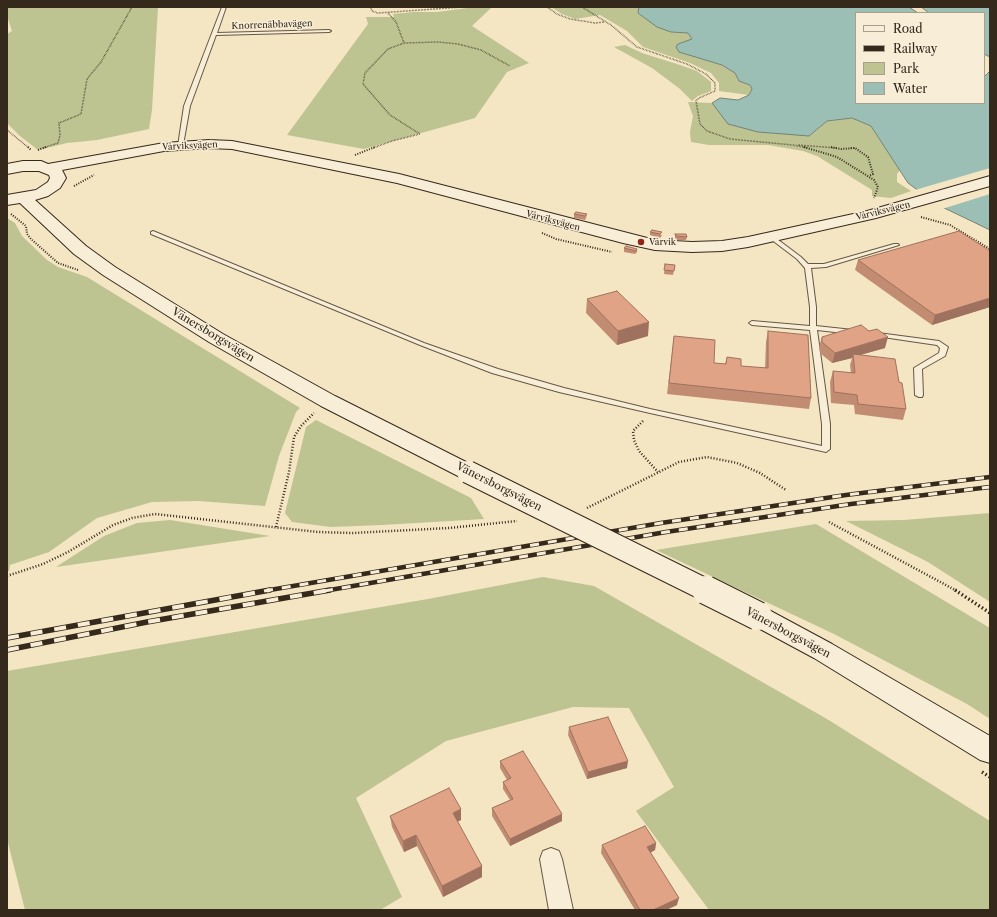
<!DOCTYPE html>
<meta charset="utf-8">
<style>
body{margin:0}
#map{position:relative;width:997px;height:917px;overflow:hidden;background:#f4e5c3;font-family:"Libre Caslon Text",serif}
canvas{display:block}
.frame{position:absolute;inset:0;border:8px solid #35291c;pointer-events:none}
.legend{position:absolute;left:855px;top:12px;width:130px;height:92px;box-sizing:border-box;background:#f8eed8;border:1px solid #aa9f8d;margin:0;padding:5px 7px;list-style:none;font-size:12px;color:#35291c}
.legend li{display:flex;align-items:center;gap:8px;height:20px}
.legend b{width:20px;border:1px solid #aa9f8d}
</style>
<div id="map">
<canvas width="997" height="917"></canvas>
<div class="frame"></div>
<ul class="legend">
<li><b style="height:5px;background:#f8eed8"></b>Road</li>
<li><b style="height:5px;background:#35291c"></b>Railway</li>
<li><b style="height:11px;background:#bec392"></b>Park</li>
<li><b style="height:11px;background:#9cbfb5"></b>Water</li>
</ul>
</div>
<script>
const context = document.querySelector('canvas').getContext('2d');
context.lineJoin = 'round';
function paint(path, color) {
  context.fillStyle = color;
  context.fill(path, 'evenodd');
}
function toPath(rows) {
  const path = new Path2D();
  for (const r of rows) {
    path.moveTo(r[0], r[1]);
    for (let i = 2; i < r.length; i += 2) path.lineTo(r[i], r[i + 1]);
  }
  return path;
}
function stroke(path, color, width, dash) {
  context.strokeStyle = color;
  context.lineWidth = width;
  context.lineCap = dash ? 'butt' : 'round';
  context.setLineDash(dash || []);
  context.stroke(path);
}
function label(font, color, halo, rows, align = 'center') {
  context.font = font + ' "Libre Caslon Text",serif';
  context.lineWidth = 3;
  context.setLineDash([]);
  context.textBaseline = 'middle';
  context.strokeStyle = halo;
  context.fillStyle = color;
  for (const [text, x, y, turn = 0] of rows) {
    context.save();
    context.translate(x, y);
    context.rotate((+turn || 0) * Math.PI / 180);
    context.textAlign = isNaN(turn) ? turn : align;
    if (halo) context.strokeText(text, 0, 0);
    context.fillText(text, 0, 0);
    context.restore();
  }
}
const green = toPath([
 [7,7,158,7,152,110,149,129,97,140,67,143,38,150,20,136,7,123,7,34,12,31,7,16],
 [475,7,492,7,472,26,529,63,507,72,475,118,364,149,287,135,368,24,366,17,394,17,393,14,414,12,437,12],
 [551,7,639,7,638,13,671,32,688,33,692,39,679,51,722,65,735,73,739,81,750,85,752,89,749,95,719,91,719,83,711,73,690,63,643,47,627,31,600,15,575,19,562,14],
 [625,45,642,53,680,65,697,71,711,82,711,91,698,96,692,101,680,89,652,68,614,47],
 [688,102,712,103,729,124,809,136,827,121,852,118,871,126,900,170,897,174,897,182,911,191,891,198,872,196,872,190,817,156,803,151,768,145,709,145,691,142,690,132,693,116],
 [7,218,15,223,22,236,47,260,58,267,87,277,300,408,296,412,279,456,265,506,198,501,152,502,97,518,49,552,10,565,9,571,7,571],
 [316,420,471,498,484,519,382,525,331,527,292,522,285,513,306,427],
 [990,513,990,602,928,562,846,521,904,520],
 [170,520,270,536,56,567,104,536,137,523],
 [816,524,990,628,990,719,967,704,834,634,656,550],
 [543,577,594,586,827,719,990,821,990,910,709,910,636,811,674,787,629,708,573,707,446,741,356,798,402,897,380,910,25,910,7,839,7,671,428,599]
]);
const water = toPath([
 [639,7,909,7,918,13,856,13,856,103,984,103,984,76,985,76,990,71,990,230,938,205,908,183,871,126,852,118,827,121,809,136,758,132,728,124,712,103,720,98,738,100,749,95,752,89,750,85,739,81,735,73,722,65,679,52,676,47,678,44,692,39,688,33,671,32,657,27,638,13,639,7],
 [921,7,990,7,990,57,984,54,984,13,929,13,921,7]
]);
const pier = toPath([
 [990,168,990,194,942,209,915,190]
]);
const pathFar3 = toPath([
 [370,7,372,11,378,13,463,7],
 [547,7,557,14,570,19,595,23,605,22],
 [582,7,611,25,637,47,687,64,706,74,715,83,715,91,699,98,696,101,700,124,707,131,730,139,793,145,808,148],
 [388,13,396,22,404,43],
 [7,130,29,148],
 [798,145,837,148],
 [43,148,58,143,60,135,59,123,81,114,87,79,101,62,132,7],
 [373,148,392,141,420,134,390,115,363,84,365,73,388,49,404,43,438,42,458,44,481,50,510,66],
 [850,148,855,148]
]);
const pathFar2 = toPath([
 [28,147,31,150],
 [804,147,837,157,874,180,878,187,874,198],
 [831,147,841,149,855,148,868,157,873,174,869,176],
 [38,150,46,147],
 [355,155,375,147],
 [74,186,94,175],
 [11,214,26,226,27,234,31,239,58,263,78,270],
 [921,217,950,225,990,249],
 [542,233,556,239,612,252]
]);
const pathFar1 = toPath([
 [643,421,633,431,634,440,639,451,658,472],
 [587,508,679,462,707,457,737,463,760,473,786,490],
 [829,522,957,591],
 [276,527,289,472,294,437,301,426,314,413],
 [7,576,43,564,68,552,113,525,132,518,155,514,318,532,353,533,449,528,517,521]
]);
const path = toPath([
 [955,590,990,613],
 [982,772,990,777]
]);
const lane = toPath([
 [222,7,226,7,217,33,329,30,331,31,329,32,216,35,190,106,183,145,178,146,184,106,222,7],
 [153,231,424,343,498,369,564,388,650,409,822,446,822,424,810,330,752,325,749,323,752,321,810,326,810,307,805,268,797,259,768,237,769,236,773,236,801,257,808,264,824,264,894,244,898,244,899,245,826,267,811,268,816,307,816,326,853,330,856,332,853,334,817,330,830,424,830,449,826,452,650,413,559,392,492,373,420,345,151,234,151,232,153,231],
 [878,333,939,341,948,347,945,356,922,369,923,395,922,397,919,397,915,395,914,368,939,353,940,348,937,345,876,336,875,335,876,334,878,333]
]);
const street = toPath([
 [551,848,559,851,562,859,573,910,549,910,540,859,543,851,551,848]
]);
const secondary = toPath([
 [209,140,232,141,399,174,655,240,692,242,722,241,748,237,867,211,990,176,990,186,876,218,748,247,722,251,692,252,655,250,623,243,397,183,232,149,209,148,164,151,62,170,66,178,60,188,48,196,35,200,86,246,115,267,223,334,335,396,476,467,479,472,476,477,468,479,460,477,321,406,209,342,103,275,74,254,20,203,7,205,7,195,36,190,48,182,50,178,49,175,39,171,23,171,7,174,7,164,23,161,41,161,48,164,164,143,209,140],
 [758,606,767,609,832,644,990,736,990,763,980,760,814,658,749,623,745,616,749,609,758,606]
]);
const railFar1 = toPath([
 [264,591,661,523,846,495,990,477],
 [324,591,666,532,851,504,990,487]
]);
const rail = toPath([
 [7,638,270,590],
 [7,650,147,622,330,590]
]);
const secondaryBridgeFar1 = toPath([
 [468,472,708,591]
]);
const secondaryBridge = toPath([
 [706,590,758,616]
]);
const wall = toPath([
 [574,214,587,214,586,218,585,220,574,218],
 [652,230,662,235,660,238,650,235,650,232],
 [675,234,687,237,686,240,675,240],
 [624,248,637,249,637,252,635,254,624,252],
 [990,251,990,307,932,325,855,270,858,260],
 [665,264,675,265,673,275,664,274],
 [587,299,648,336,617,345,586,313],
 [768,331,811,398,809,409,667,394,674,336,714,363,725,364,727,357,741,366,765,368,766,342],
 [822,337,885,348,860,355,899,382,906,409,903,420,855,414,854,405,831,403,830,382,833,371,851,373,850,365,852,358,832,363,820,353,819,347],
 [569,727,627,768,587,779,568,735],
 [500,761,562,821,510,846,492,816,492,808,510,800,503,789,503,782,507,780,500,768],
 [390,816,461,820,457,822,482,866,482,877,443,897,417,846,404,852,392,827],
 [656,843,655,850,650,853,677,905,666,910,635,910,601,853,602,845]
]);
const shadedWall = toPath([
 [990,298,990,307,932,325,935,315],
 [649,322,648,336,617,345,618,331],
 [888,337,885,348,853,357,853,354,852,358,832,363,835,353],
 [628,761,627,768,587,779,588,772],
 [461,809,461,820,453,824,453,813],
 [562,814,562,821,510,846,510,839],
 [416,835,417,846,404,852,403,841],
 [656,843,655,850,646,855,647,847],
 [482,866,482,877,443,897,442,886],
 [679,898,677,905,666,910,653,910]
]);
const building = toPath([
 [576,212,587,214,585,216,574,214,576,212],
 [652,230,662,232,660,234,650,232,652,230],
 [959,231,990,251,990,298,935,315,858,260,959,231],
 [675,234,686,234,687,237,676,236,675,234],
 [626,246,637,249,636,251,624,248,626,246],
 [665,264,675,265,674,271,664,270,665,264],
 [617,291,649,322,618,331,587,299,617,291],
 [861,325,869,331,877,329,888,337,835,353,822,342,822,337,861,325],
 [768,331,808,335,811,398,669,383,674,336,715,340,714,363,726,364,727,357,741,359,741,366,768,368,768,331],
 [853,354,895,359,899,382,902,383,906,409,858,404,857,395,834,392,833,371,855,373,853,354],
 [608,717,628,761,588,772,569,727,608,717],
 [523,751,562,814,510,839,492,808,513,799,503,782,511,778,500,761,523,751],
 [449,788,461,809,453,813,482,866,442,886,416,835,403,841,390,816,449,788],
 [645,826,656,843,647,847,679,898,653,910,640,910,602,845,645,826]
]);
const markers = [
 [641,242,4,"#8f2418"]
];
const farStreetnames = [
 ["Knorrenäbbavägen",272,25,-2],
 ["Vårviksvägen",190,146,-3],
 ["Vårviksvägen",883,211,-14],
 ["Vårviksvägen",553,221,15]
];
const farPoinames = [
 ["Vårvik",649,242]
];
const streetNames = [
 ["Vänersborgsvägen",213,335,31],
 ["Vänersborgsvägen",499,487,27],
 ["Vänersborgsvägen",788,633,28]
];
paint(green, '#bec392');
paint(water, '#9cbfb5');
stroke(water, '#738378', 1);
paint(pier, '#f4e5c3');
stroke(lane, '#655846', 2);
stroke(street, '#655846', 2);
stroke(secondary, '#35291c', 2);
stroke(pathFar3, '#35291c', 1.5, [0.5, 1]);
stroke(pathFar2, '#35291c', 2, [1, 1.5]);
stroke(pathFar1, '#35291c', 2.5, [1, 2]);
stroke(path, '#35291c', 3.5, [1.5, 2.5]);
paint(lane, '#f8eed8');
paint(street, '#f8eed8');
paint(secondary, '#f8eed8');
stroke(railFar1, '#35291c', 4.5);
stroke(rail, '#35291c', 5.5);
stroke(railFar1, '#f8eed8', 3, [9]);
stroke(rail, '#f8eed8', 4, [12]);
stroke(secondaryBridgeFar1, '#35291c', 24, []);
stroke(secondaryBridge, '#35291c', 30, []);
stroke(secondaryBridgeFar1, '#f8eed8', 22);
stroke(secondaryBridge, '#f8eed8', 28);
paint(wall, '#c28c73');
paint(shadedWall, '#9e725e');
paint(building, '#e1a386');
stroke(building, '#9e725e', 1);
for (const [x, y, r, color] of markers) {
  const dot = new Path2D();
  dot.arc(x, y, r, 0, 2 * Math.PI);
  context.fillStyle = color;
  context.fill(dot);
  stroke(dot, '#f8eed8', 1.5);
}
label('9px', '#35291c', '#f8eed8', farStreetnames);
label('9px', '#35291c', '#f8eed8', farPoinames, 'left');
label('11px', '#35291c', '#f8eed8', streetNames);
</script>
